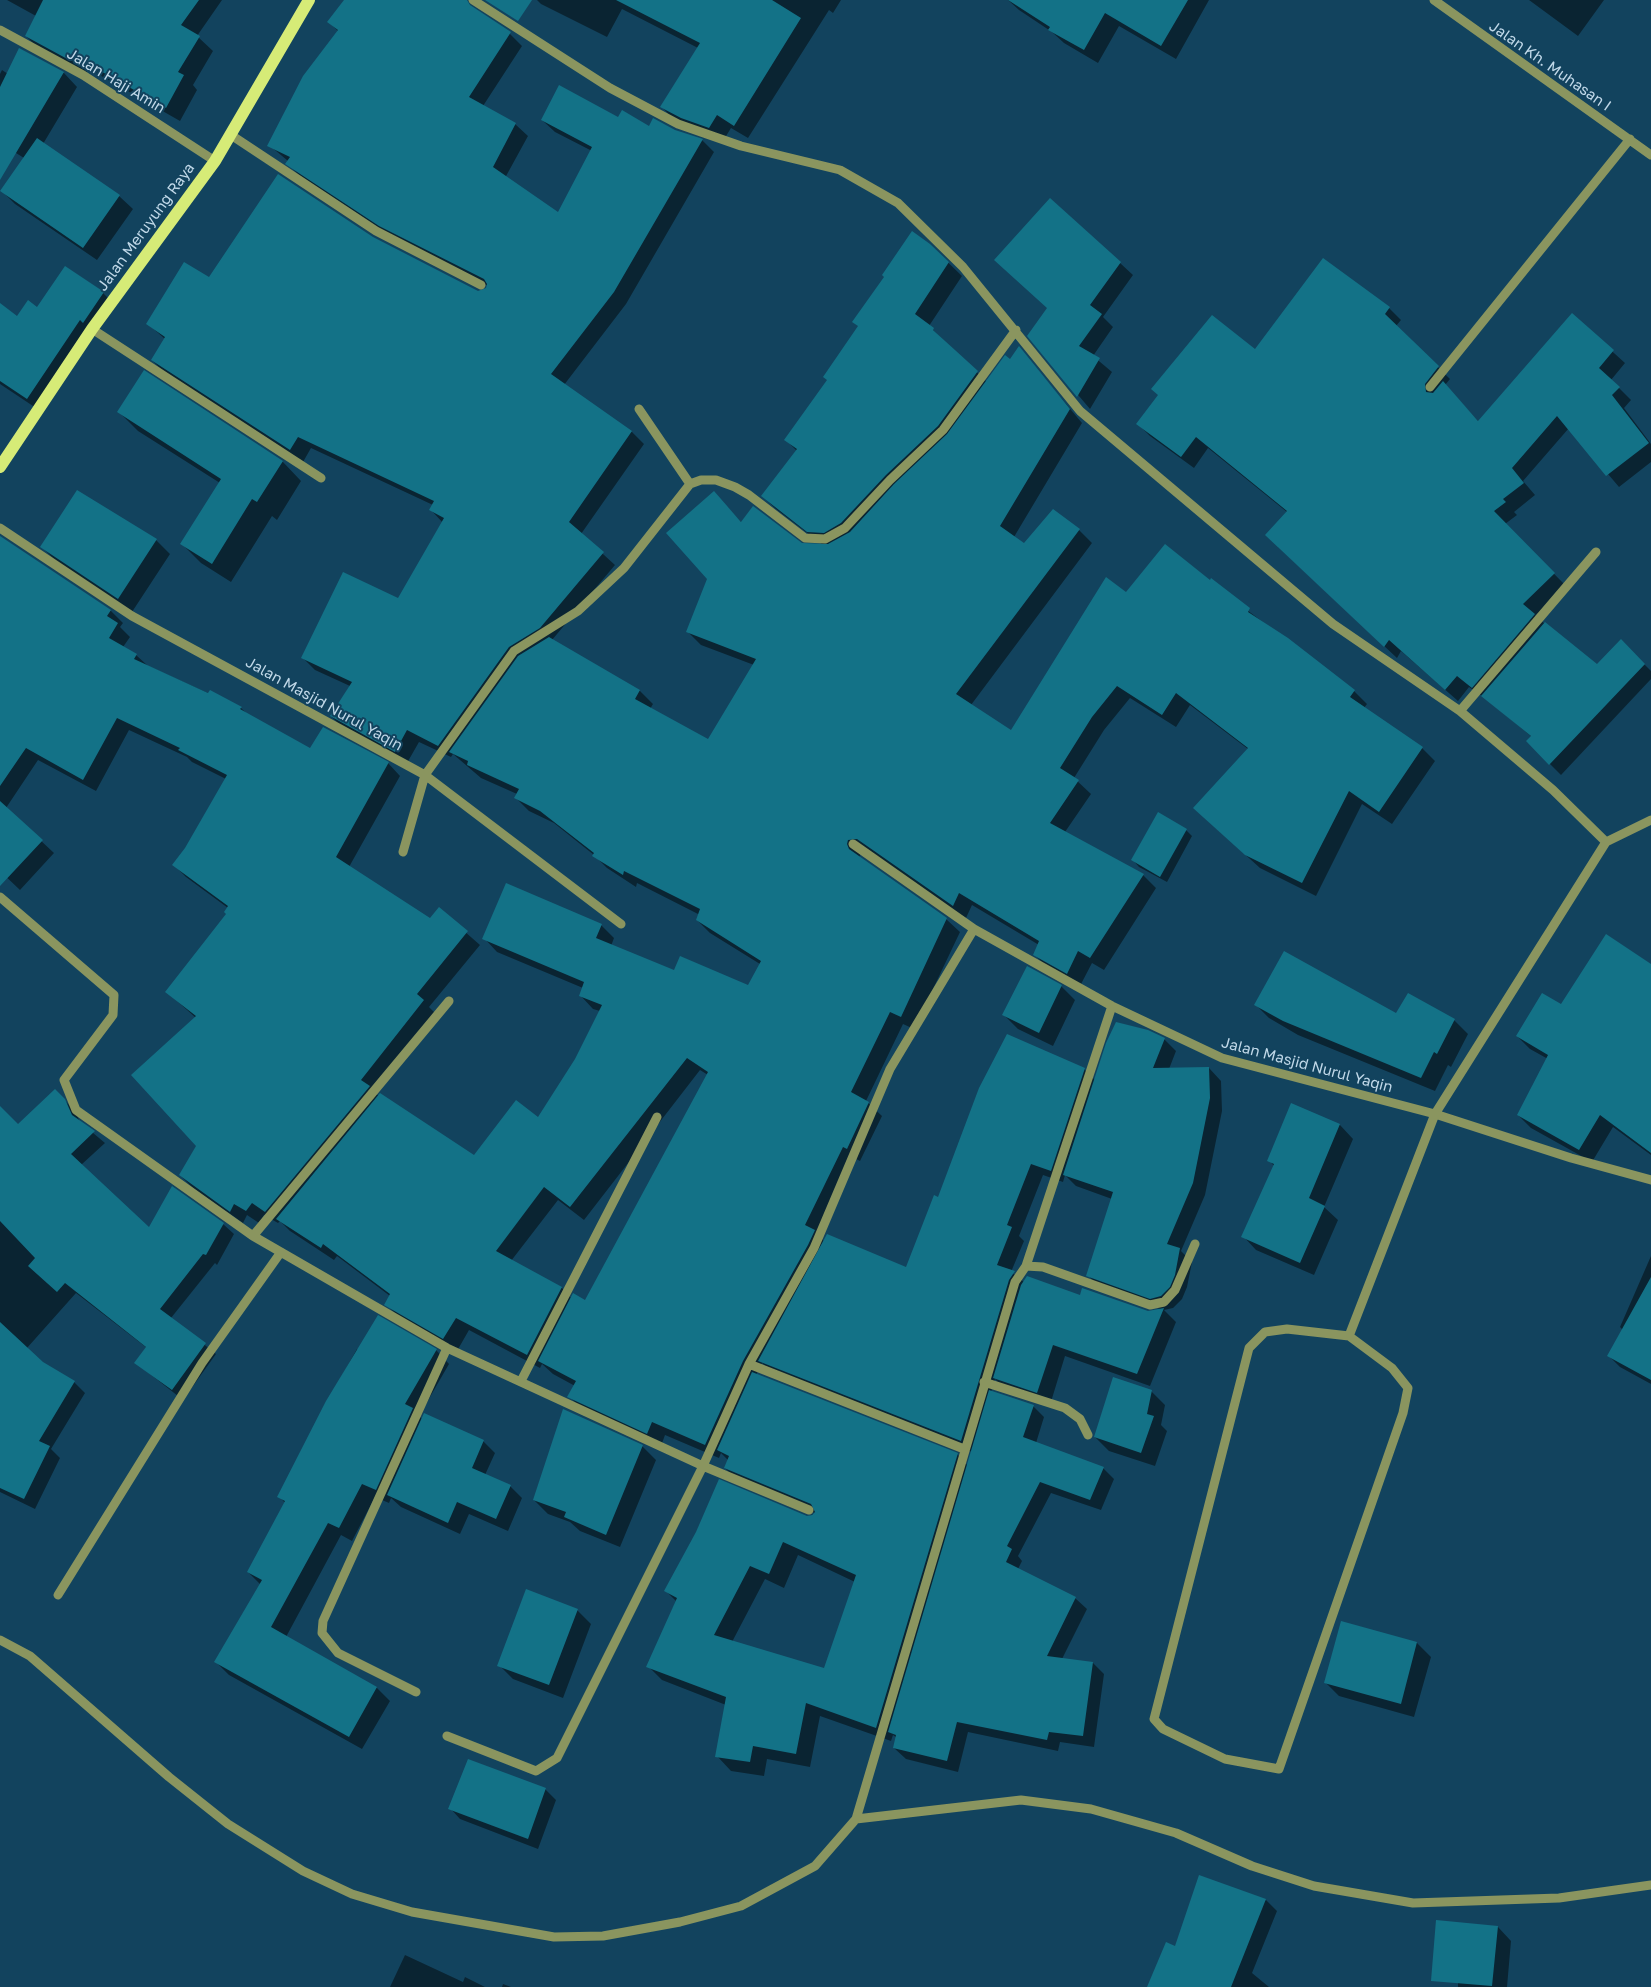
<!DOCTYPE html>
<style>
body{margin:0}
canvas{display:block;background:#12435e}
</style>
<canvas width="1651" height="1987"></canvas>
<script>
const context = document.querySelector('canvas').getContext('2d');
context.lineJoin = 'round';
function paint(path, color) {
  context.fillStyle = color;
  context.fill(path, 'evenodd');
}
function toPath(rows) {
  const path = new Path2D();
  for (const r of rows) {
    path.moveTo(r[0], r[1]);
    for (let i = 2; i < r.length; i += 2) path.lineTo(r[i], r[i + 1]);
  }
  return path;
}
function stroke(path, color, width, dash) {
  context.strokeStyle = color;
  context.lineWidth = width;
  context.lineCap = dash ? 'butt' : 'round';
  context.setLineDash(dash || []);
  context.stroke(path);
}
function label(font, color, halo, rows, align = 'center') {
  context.font = font + ' "Golos Text",sans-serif';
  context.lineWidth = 4;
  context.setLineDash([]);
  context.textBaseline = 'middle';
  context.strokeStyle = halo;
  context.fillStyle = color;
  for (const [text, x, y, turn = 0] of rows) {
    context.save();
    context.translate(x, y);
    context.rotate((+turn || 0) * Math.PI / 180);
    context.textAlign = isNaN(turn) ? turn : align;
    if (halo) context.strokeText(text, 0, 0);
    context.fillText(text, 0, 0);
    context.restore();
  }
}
const shadow = toPath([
 [7,0,222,0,197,36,213,51,193,85,197,90,180,121,89,69,85,74,40,50,26,36,36,16],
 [345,0,457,0,510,34,522,46,483,106,515,124,528,136,505,178,558,214,592,151,555,132,542,120,619,118,649,127,675,131,702,140,714,152,626,304,564,385,632,432,644,444,581,534,615,565,552,640,640,691,653,704,650,709,709,741,754,665,701,645,688,632,708,578,714,493,742,523,801,544,823,545,776,509,762,496,797,451,786,440,930,245,962,276,929,326,987,382,1011,360,1019,348,1082,423,1014,537,1025,545,1053,511,1079,530,1092,543,971,705,1011,732,1126,594,1210,582,1354,691,1367,704,1364,708,1422,748,1435,761,1392,824,1362,804,1316,896,1260,868,1208,821,1248,749,1190,705,1176,727,1130,698,1104,730,1074,778,1091,794,1065,832,1143,875,1156,888,1104,970,1092,963,1080,986,1047,967,1034,954,1039,945,972,905,966,918,861,853,859,858,946,919,960,932,914,1029,903,1024,866,1101,882,1116,860,1161,856,1159,819,1236,824,1241,907,1269,939,1199,1084,1069,1095,1080,1164,1039,1176,1051,1169,1069,1209,1068,1221,1081,1222,1111,1205,1195,1181,1251,1192,1262,1187,1287,1182,1299,1173,1308,1164,1310,1176,1322,1150,1386,1065,1356,1050,1405,1007,1391,995,1379,991,1392,1033,1406,1044,1417,1036,1443,1103,1468,1114,1479,1101,1510,1051,1493,1018,1556,1022,1561,1018,1569,1075,1598,1087,1609,1062,1659,1093,1663,1104,1674,1094,1747,1060,1742,1058,1751,968,1732,958,1772,906,1759,894,1748,897,1738,893,1735,891,1741,820,1716,810,1767,767,1759,764,1776,731,1771,717,1756,726,1705,662,1680,648,1666,676,1601,666,1591,815,1513,739,1482,725,1468,728,1460,721,1453,719,1458,665,1435,661,1446,582,1409,569,1396,575,1386,553,1374,542,1364,540,1368,469,1330,457,1351,399,1317,386,1304,390,1296,337,1256,334,1260,290,1231,280,1221,278,1223,264,1215,259,1223,247,1215,243,1223,193,1188,180,1175,197,1145,196,1018,167,992,227,914,228,908,186,877,174,865,186,848,226,779,192,762,187,757,129,730,96,791,38,760,6,808,54,853,20,890,0,871,0,538,111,611,123,623,120,627,130,637,123,647,136,655,148,666,241,708,249,716,310,750,388,763,400,776,349,867,430,920,439,909,480,945,429,1007,435,1013,373,1092,474,1157,538,1119,576,1059,600,1011,593,1009,580,995,583,988,497,952,484,938,601,925,614,938,611,946,675,971,749,986,760,964,710,933,697,920,700,915,637,883,636,887,607,868,594,855,554,823,529,811,516,798,517,794,481,778,453,754,451,757,419,742,407,763,343,728,331,716,350,686,315,670,303,658,399,599,443,523,431,510,433,505,311,448,303,462,164,372,152,360,165,339,148,324,209,278,372,238,478,292,487,289,488,286,393,237,299,175,287,163,288,161,269,145,339,32,329,22],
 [700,1070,708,1075,586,1301,572,1299,562,1288,511,1261,558,1200,584,1220],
 [1043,1175,1063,1182,1065,1175,1076,1186,1112,1199,1088,1275,1100,1288,1163,1310,1148,1312,1024,1282,1011,1272,1024,1241,1019,1236],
 [762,1363,772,1373,972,1452,968,1466,957,1454,756,1375],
 [798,1555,855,1582,825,1669,732,1642,765,1579,784,1588],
 [537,0,841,0,833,13,829,10,748,138,731,128,723,141,675,121,662,107,698,48,622,9,607,37,541,4],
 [1008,0,1209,0,1176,59,1119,26,1098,63,1064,43,1052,32,1019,10],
 [1529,0,1604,0,1578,36],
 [20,49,64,73,77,87,43,144,119,196,133,209,97,260,15,204,2,191,24,158,0,143,0,74,2,70,8,74],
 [1120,263,1133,275,1103,317,1113,327,1093,356,1112,372,1090,409,1028,336,1048,309],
 [103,293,115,305,39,410,0,384,0,304,17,318,37,309],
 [1389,308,1401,320,1396,326,1450,379,1445,385,1479,422,1572,315,1625,363,1611,380,1631,400,1624,408,1651,444,1651,462,1619,487,1569,428,1523,481,1535,495,1514,512,1517,515,1505,524,1566,586,1535,616,1597,665,1621,641,1651,671,1651,679,1561,775,1527,741,1532,737,1485,698,1469,687,1458,701,1401,651,1397,658,1278,547,1287,512,1208,448,1194,468,1150,436,1138,424,1255,351],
 [144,372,283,462,301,481,277,520,272,516,231,582,201,563,182,544,220,483,138,431,119,412],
 [156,540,170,554,132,612,56,561,42,547],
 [1186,830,1192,836,1167,882,1139,867,1133,860],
 [1651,965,1651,1155,1613,1127,1592,1162,1531,1128,1518,1115,1548,1059,1530,1049,1517,1036,1561,1006],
 [1061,986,1075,1000,1053,1046,1018,1029,1004,1015],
 [1256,1005,1454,1020,1468,1034,1451,1067,1448,1065,1435,1091,1298,1035,1269,1018],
 [55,1091,75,1111,80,1122,105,1143,81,1165,149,1229,223,1224,234,1234,217,1265,215,1263,171,1318,216,1354,183,1400,136,1363,147,1348,76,1293,27,1348,42,1363,74,1382,85,1393,51,1449,60,1458,35,1509,0,1492,0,1108,18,1126],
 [1292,1105,1340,1125,1353,1139,1324,1207,1338,1220,1314,1275,1256,1250,1243,1236,1274,1166,1269,1160],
 [1651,1256,1651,1384,1620,1367,1609,1356,1623,1330,1620,1327],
 [379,1317,436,1350,449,1364,419,1416,423,1420,483,1441,495,1453,485,1475,510,1486,522,1498,508,1531,469,1514,460,1534,401,1507,391,1498,389,1503,375,1497,352,1541,341,1535,286,1637,377,1688,390,1701,362,1749,229,1675,216,1662,261,1585,248,1572,285,1503,279,1496,327,1402,357,1349,360,1351],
 [1151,1391,1165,1405,1161,1425,1167,1431,1155,1466,1109,1451,1095,1437],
 [642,1446,656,1460,620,1547,580,1531,570,1522,548,1514,534,1500],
 [577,1610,591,1624,563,1698,513,1679,499,1665],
 [1342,1622,1417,1643,1431,1657,1414,1717,1339,1696,1326,1683],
 [545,1789,556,1800,538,1849,460,1819,450,1808],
 [1266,1900,1277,1911,1252,1973,1269,1987,1148,1987,1176,1948],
 [1457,1923,1498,1927,1511,1941,1507,1987,1458,1987],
 [405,1955,463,1982,465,1977,485,1987,390,1987],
 [503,1984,511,1987,502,1987]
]);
const building = toPath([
 [43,0,199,0,181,25,200,36,178,72,184,75,166,108,74,56,71,61,25,36],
 [344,0,467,0,470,5,511,32,469,97,516,123,493,167,558,212,592,147,541,120,559,85,618,117,622,110,649,126,653,118,675,130,703,139,614,292,551,374,632,431,569,522,604,552,540,628,509,647,438,746,407,730,395,752,330,716,352,682,301,658,343,572,398,598,444,518,429,510,434,501,298,437,290,450,151,360,165,337,146,324,184,262,209,277,278,174,373,237,478,291,486,288,487,284,484,279,379,226,285,164,290,157,267,146,303,76,338,30,327,22],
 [485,0,532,0,518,21],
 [616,0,772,0,801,18,734,126,717,115,709,128,681,118,660,107,700,43],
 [1008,0,1188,0,1161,46,1105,13,1084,50,1048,30,1050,27],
 [19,48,64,72,0,180,0,87],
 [37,138,120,195,83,248,0,191],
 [1050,198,1121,262,1090,305,1102,314,1079,346,1100,358,1077,397,1027,336,1047,308,994,260],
 [912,231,930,244,949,262,915,314,934,328,933,330,978,371,938,426,886,475,841,523,824,533,807,532,761,496,797,449,784,440,827,380,823,377,858,326,852,322,884,277,882,275],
 [1323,258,1390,307,1385,314,1439,366,1425,384,1426,392,1433,393,1443,381,1478,421,1572,313,1614,350,1599,368,1620,387,1612,395,1649,443,1606,476,1557,416,1512,468,1524,483,1503,499,1506,502,1494,511,1555,573,1523,604,1535,614,1472,688,1457,676,1445,690,1389,640,1384,647,1265,535,1287,511,1196,437,1181,457,1136,424,1158,395,1151,389,1212,315,1255,349],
 [65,266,104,292,83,323,80,320,27,399,0,381,0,303,17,316,28,300,37,307],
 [1019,346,1070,409,1000,526,1024,543,1053,509,1080,529,956,694,1011,730,1106,577,1126,592,1165,544,1210,580,1211,578,1250,608,1248,612,1288,638,1355,690,1350,697,1423,747,1379,812,1349,791,1302,883,1245,855,1193,808,1248,748,1176,693,1162,715,1117,686,1092,717,1060,768,1079,780,1050,823,1144,874,1090,958,1078,951,1067,974,1033,955,1039,941,959,893,953,906,857,839,848,840,847,844,849,849,947,918,901,1017,890,1012,851,1092,869,1102,847,1149,843,1147,805,1225,815,1230,808,1245,743,1361,705,1445,652,1422,647,1434,567,1397,576,1381,538,1361,573,1293,585,1300,708,1072,687,1058,570,1207,544,1187,496,1251,562,1287,527,1355,456,1318,443,1339,384,1305,390,1294,323,1244,321,1248,276,1219,380,1093,474,1155,516,1100,538,1117,575,1059,602,1005,579,996,584,982,482,939,506,883,602,924,596,938,674,970,680,956,748,985,761,961,696,920,700,909,624,871,623,875,592,856,594,853,540,811,514,798,519,789,467,765,468,761,449,752,518,656,549,637,640,690,635,699,708,739,756,659,686,632,707,579,666,533,714,491,741,522,753,506,802,543,828,544,850,532,894,484,947,434,1005,355,1010,359],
 [144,370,283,461,257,502,252,499,212,564,180,544,221,479,117,412],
 [77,490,157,539,118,599,40,547],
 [0,536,111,610,107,616,118,623,109,638,137,654,134,659,208,693,210,690,242,707,240,709,310,748,323,727,389,762,336,857,430,918,439,907,468,931,417,994,424,1000,361,1080,370,1086,265,1212,252,1203,246,1211,234,1204,230,1212,179,1175,196,1146,131,1075,196,1016,165,992,226,914,224,912,228,906,172,865,185,848,227,775,178,750,180,748,117,718,83,780,26,748,0,786],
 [1545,622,1597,664,1621,639,1645,664,1549,765,1526,741,1531,736,1481,696],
 [0,801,43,840,0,886],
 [1158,812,1187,829,1160,877,1131,860],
 [1606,934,1651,964,1651,1153,1600,1115,1579,1150,1517,1115,1548,1055,1516,1036,1542,993,1561,1004],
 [1284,951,1396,1013,1408,993,1455,1019,1437,1054,1434,1052,1421,1078,1283,1021,1254,1005],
 [1027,966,1062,985,1039,1033,1002,1015],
 [1116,1022,1148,1030,1165,1038,1153,1068,1209,1067,1210,1098,1193,1183,1167,1244,1180,1248,1175,1275,1170,1287,1161,1296,1150,1299,1086,1276,1113,1192,1063,1175,1106,1043],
 [1007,1034,1085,1068,1051,1171,1031,1164,1007,1225,1012,1227,997,1265,1015,1271,1009,1280,961,1441,758,1361,827,1234,906,1267,934,1195,938,1197,979,1088],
 [55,1089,65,1099,72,1115,95,1131,71,1154,149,1227,172,1186,224,1223,206,1255,203,1254,160,1309,206,1343,172,1390,134,1363,146,1347,65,1283,57,1292,28,1266,35,1258,0,1221,0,1106,18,1124],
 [1291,1103,1340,1124,1309,1198,1325,1206,1300,1263,1241,1237,1274,1164,1267,1161],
 [1027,1276,1080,1295,1082,1288,1148,1311,1164,1308,1137,1374,1053,1345,1037,1393,993,1378,1021,1285],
 [1651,1277,1651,1380,1607,1356],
 [378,1315,437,1349,405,1404,413,1408,376,1490,362,1484,339,1528,328,1523,271,1627,377,1687,349,1737,214,1662,262,1580,247,1572,285,1501,277,1497,326,1401],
 [0,1322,43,1362,75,1381,39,1441,50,1446,24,1499,0,1488],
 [752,1372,958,1453,876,1728,806,1703,796,1754,753,1746,750,1762,715,1757,726,1697,646,1667,677,1598,664,1591,696,1532,719,1479,807,1516,812,1515,815,1512,811,1504,724,1468,729,1456,717,1450],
 [783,1542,856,1575,824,1668,714,1635,750,1566,769,1574],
 [1113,1377,1152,1390,1147,1414,1154,1416,1141,1453,1094,1437],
 [989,1390,1034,1405,1023,1437,1104,1467,1090,1500,1040,1482,1007,1546,1012,1549,1006,1562,1076,1597,1047,1656,1093,1662,1083,1736,1049,1732,1047,1740,957,1722,947,1761,893,1748,896,1735,888,1732],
 [563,1409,643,1445,606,1535,564,1517,566,1512,533,1500],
 [424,1413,484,1440,472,1468,511,1485,496,1519,457,1502,448,1523,387,1495],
 [526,1589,578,1609,549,1685,497,1666],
 [1341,1621,1417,1642,1401,1704,1324,1683],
 [468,1759,546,1788,528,1839,448,1809],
 [1199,1875,1266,1899,1231,1987,1147,1987,1166,1942,1175,1946],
 [1436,1920,1498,1926,1492,1986,1431,1981]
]);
const minor = toPath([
 [473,0,610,88,678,124,741,146,840,170,898,203,963,267,1080,411,1333,624,1460,711,1553,790,1606,842,1435,1114,1349,1336,1287,1329,1265,1332,1249,1348,1154,1719,1163,1729,1225,1759,1279,1769,1403,1413,1408,1388,1392,1368,1349,1336],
 [1434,0,1651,155],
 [0,30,83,75,215,161],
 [231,135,376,231,481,285],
 [92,329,321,478],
 [1430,387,1630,139],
 [690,484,701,480,716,480,735,487,749,495,805,538,825,539,845,528,890,480,943,430,1016,330],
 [0,528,132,616,425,775,621,924],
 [1460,711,1596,552],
 [1606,842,1651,820],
 [853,844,974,929,1112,1006,1222,1058,1435,1114,1571,1158,1651,1180],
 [403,852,425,775,514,651,578,611,624,568,690,484,639,409],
 [0,897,114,995,113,1015,64,1080,76,1110,253,1236,447,1348,703,1466,809,1510],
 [253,1236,449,1001],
 [1026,1266,1112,1006],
 [749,1364,964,1449],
 [521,1381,657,1117],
 [984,1382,1065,1408,1080,1419,1088,1435],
 [58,1595,202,1363,281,1252],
 [0,1640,30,1656,169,1777,228,1824,303,1871,352,1894,412,1912,554,1937,603,1936,680,1922,741,1906,815,1866,856,1819,1015,1282,1026,1266,1043,1267,1150,1305,1164,1302,1175,1290,1195,1244],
 [416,1692,338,1653,322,1633,323,1621,447,1348],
 [447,1736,536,1771,557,1758,703,1466,749,1364,814,1248,890,1069,974,929],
 [856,1819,1021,1800,1091,1809,1176,1833,1252,1866,1314,1886,1413,1903,1559,1898,1651,1885]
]);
const major = toPath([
 [0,467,92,329,215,161,309,0]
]);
const streetNames = [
 ["Jalan Kh. Muhasan I",1550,66,35],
 ["Jalan Haji Amin",116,81,31],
 ["Jalan Meruyung Raya",146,227,-54],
 ["Jalan Masjid Nurul Yaqin",324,704,29],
 ["Jalan Masjid Nurul Yaqin",1307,1065,15]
];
paint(shadow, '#0007');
paint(building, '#137287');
stroke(minor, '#8a955f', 9);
stroke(major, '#d6eb77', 12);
label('15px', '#c0d8e8', '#12435e', streetNames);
</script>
